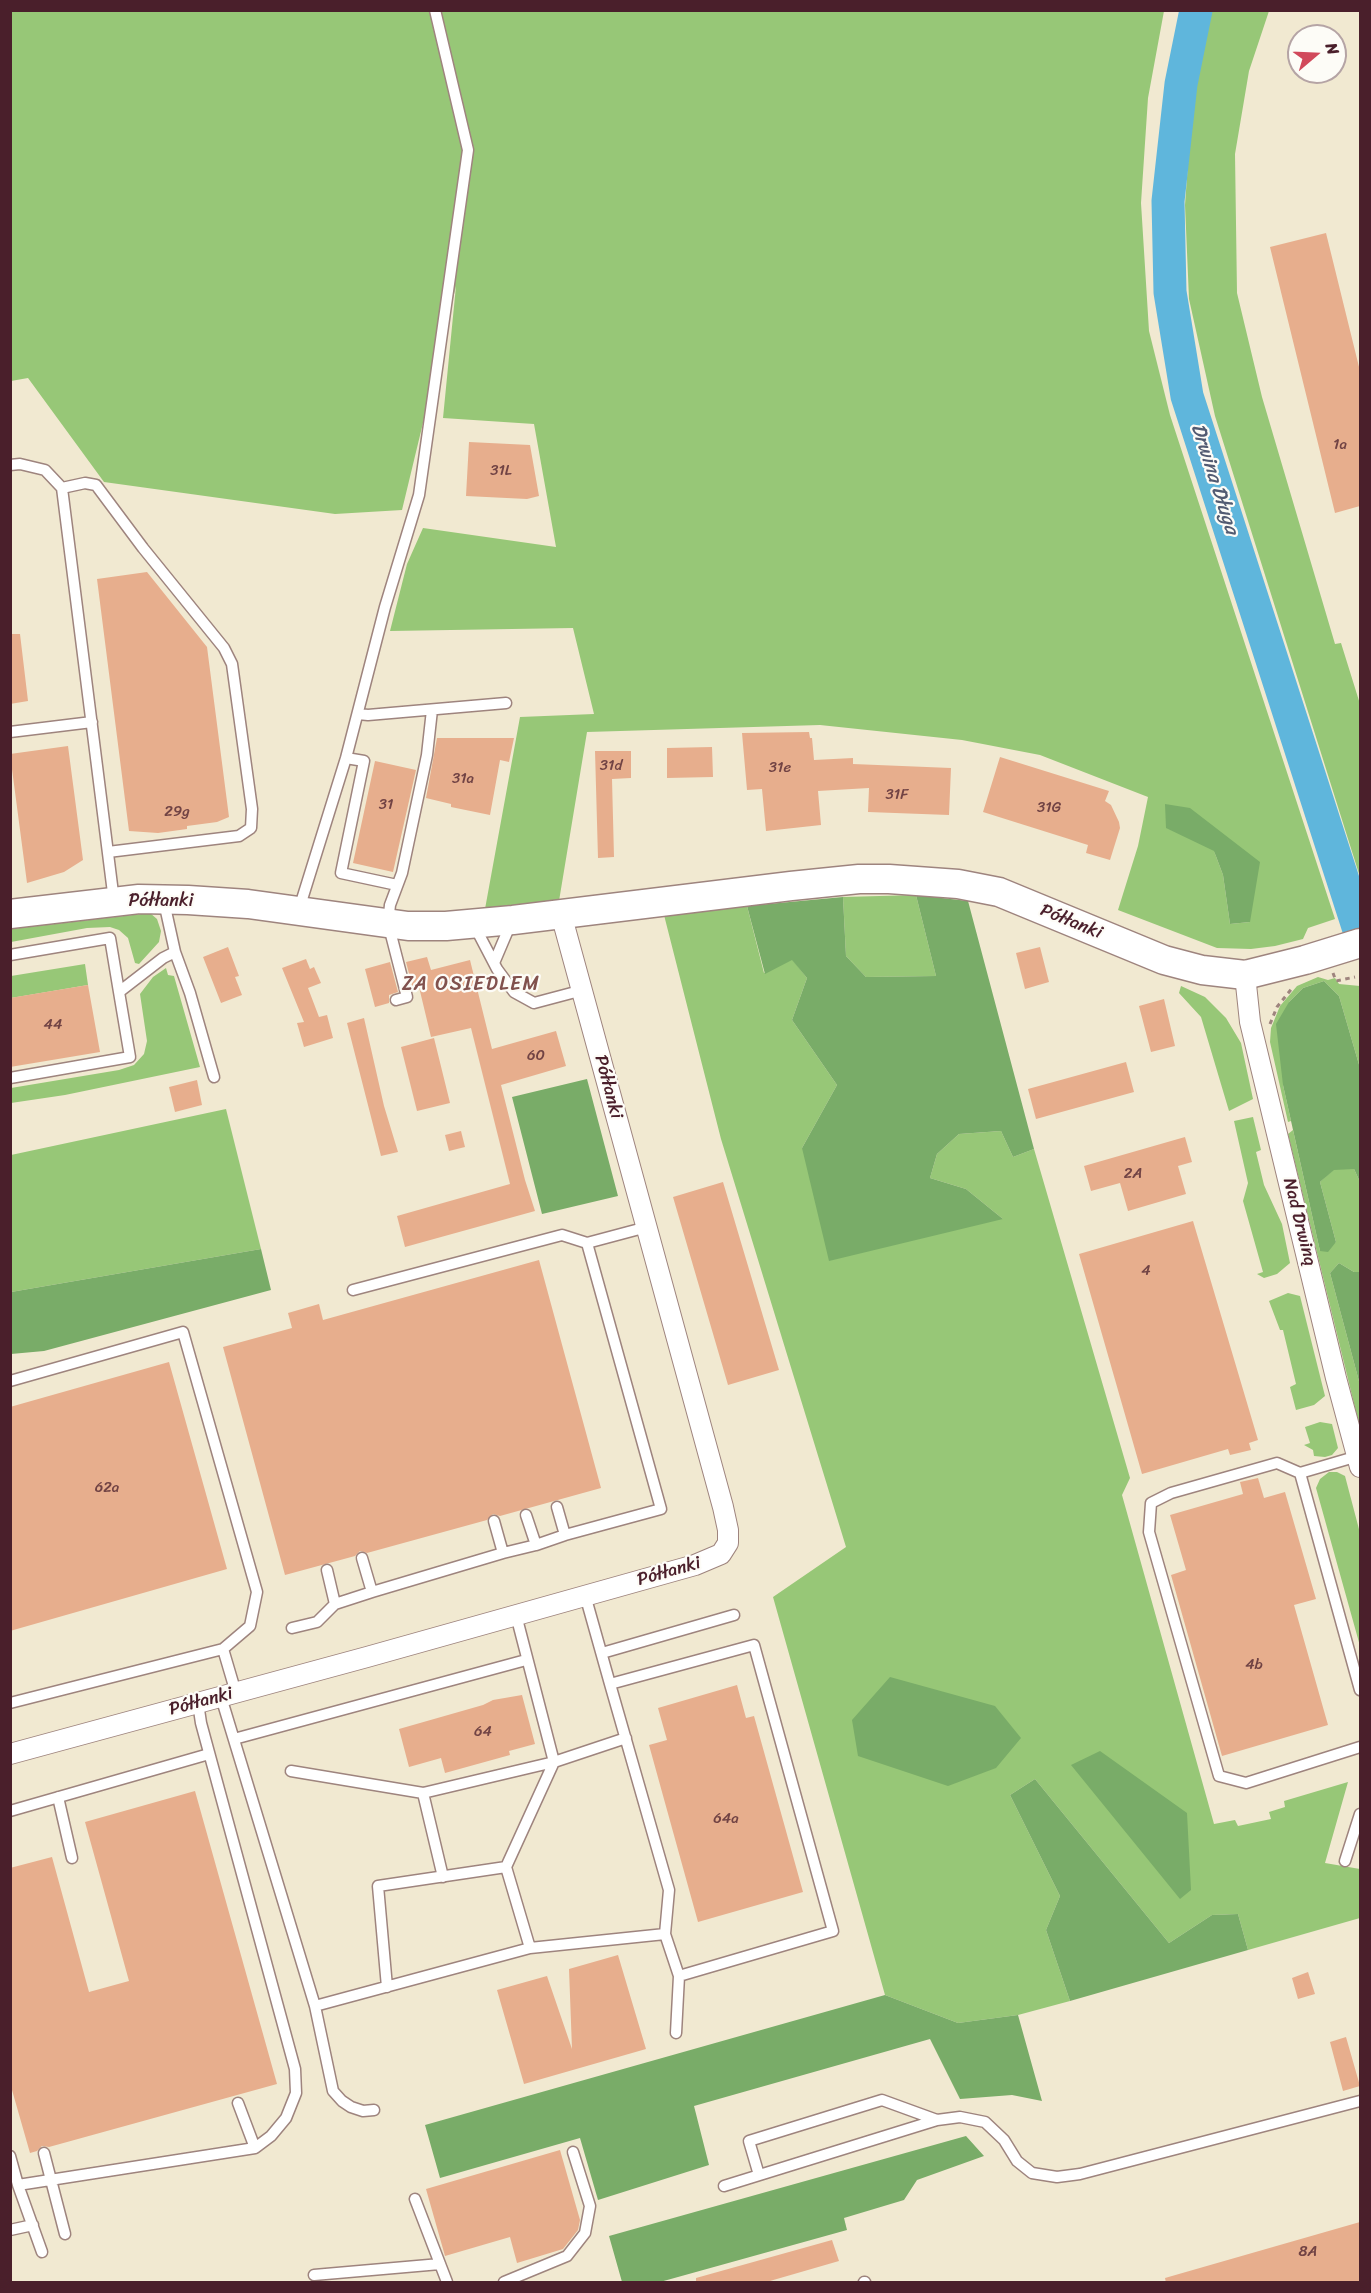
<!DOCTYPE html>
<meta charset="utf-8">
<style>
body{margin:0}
#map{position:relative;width:1371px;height:2293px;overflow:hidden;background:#f1e9d1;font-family:Sriracha,sans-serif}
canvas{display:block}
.frame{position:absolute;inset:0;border:12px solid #4a1f2b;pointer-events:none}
.north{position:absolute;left:1287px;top:24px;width:60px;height:60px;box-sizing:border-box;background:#fdfcf7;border:2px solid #b5a4a5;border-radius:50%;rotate:71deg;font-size:16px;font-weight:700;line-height:24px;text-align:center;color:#4a1f2b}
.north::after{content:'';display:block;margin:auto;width:21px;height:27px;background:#d1495b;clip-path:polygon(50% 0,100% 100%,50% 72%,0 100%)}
</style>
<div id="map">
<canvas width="1371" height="2293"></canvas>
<div class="frame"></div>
<div class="north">N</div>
</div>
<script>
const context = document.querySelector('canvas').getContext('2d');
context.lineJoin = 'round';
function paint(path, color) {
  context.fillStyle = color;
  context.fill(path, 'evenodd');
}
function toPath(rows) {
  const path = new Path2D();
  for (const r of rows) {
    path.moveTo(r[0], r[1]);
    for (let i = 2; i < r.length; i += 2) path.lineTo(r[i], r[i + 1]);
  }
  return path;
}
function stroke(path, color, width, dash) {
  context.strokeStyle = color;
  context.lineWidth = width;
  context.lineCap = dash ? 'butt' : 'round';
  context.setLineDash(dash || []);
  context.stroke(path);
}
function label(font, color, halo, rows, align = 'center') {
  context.font = font + ' Sriracha,sans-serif';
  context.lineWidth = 4.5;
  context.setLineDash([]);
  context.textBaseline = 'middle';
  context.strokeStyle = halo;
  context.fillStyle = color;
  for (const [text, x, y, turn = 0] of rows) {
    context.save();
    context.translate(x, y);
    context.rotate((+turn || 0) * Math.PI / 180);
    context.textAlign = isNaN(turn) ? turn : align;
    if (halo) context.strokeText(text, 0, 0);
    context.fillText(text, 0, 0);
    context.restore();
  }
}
const green = toPath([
 [11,11,1164,11,1148,98,1141,203,1149,331,1170,415,1335,919,1308,928,1303,939,1275,946,1251,949,1217,948,1118,910,1138,846,1148,797,1040,755,962,740,820,725,587,732,559,901,485,909,520,717,594,714,573,628,390,631,407,564,423,528,556,547,534,424,443,418,456,286,402,510,335,514,104,482,28,378,11,381],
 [1214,851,1250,922,1230,924,1223,875],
 [1208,11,1269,11,1249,71,1235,154,1237,293,1262,397,1335,644,1341,643,1360,704,1360,877,1215,416,1189,299,1185,205,1194,80],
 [916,895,936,976,866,977,846,956,843,897],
 [747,906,764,973,792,959,807,978,792,1020,837,1085,802,1148,1003,1219,966,1189,930,1178,937,1154,959,1134,1001,1131,1013,1157,1034,1149,1130,1478,1122,1495,1214,1824,1235,1820,1238,1826,1271,1819,1269,1812,1285,1807,1284,1801,1348,1782,1325,1863,1360,1869,1360,1918,1248,1950,1238,1914,1212,1915,1169,1943,1035,1779,1010,1795,1060,1896,1046,1930,1070,2001,1018,2015,958,2023,885,1995,773,1597,846,1547,721,1139,664,915],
 [150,913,157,919,161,931,159,942,139,964,135,963,128,938,119,930,110,927,87,928,11,942,11,929],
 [85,964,88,985,11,998,11,976],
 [166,968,168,975,174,976,200,1067,65,1095,11,1103,11,1088,119,1070,134,1065,144,1054,147,1041,140,994,153,977],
 [1318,977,1328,980,1335,978,1339,984,1360,986,1360,1068,1339,996,1324,981,1303,988,1289,1002,1283,1085,1291,1121,1288,1122,1270,1042,1271,1028,1280,1006,1297,986],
 [1181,986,1205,997,1226,1018,1241,1043,1253,1099,1229,1111,1201,1017,1179,993],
 [226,1109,261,1249,11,1292,11,1155],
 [1253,1117,1261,1150,1256,1152,1264,1185,1282,1224,1290,1263,1277,1274,1264,1278,1257,1274,1263,1272,1243,1201,1248,1183,1234,1121],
 [1293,1130,1320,1251,1336,1242,1320,1182,1334,1169,1354,1169,1360,1182,1360,1272,1354,1272,1339,1263,1330,1273,1360,1385,1360,1428,1288,1134],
 [1288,1293,1300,1296,1325,1396,1314,1405,1296,1410,1290,1387,1296,1384,1283,1330,1280,1330,1269,1301],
 [1320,1422,1332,1424,1338,1448,1332,1455,1325,1457,1314,1456,1313,1450,1304,1445,1310,1443,1305,1427],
 [1329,1472,1337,1472,1345,1476,1360,1533,1360,1646,1316,1488,1320,1479]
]);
const forest = toPath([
 [1165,804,1190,808,1260,862,1250,922,1230,924,1223,875,1214,851,1166,828],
 [916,895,968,901,1034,1149,1013,1157,1001,1131,959,1134,937,1154,930,1178,966,1189,1003,1219,829,1261,802,1148,837,1085,792,1020,807,978,792,960,765,974,747,906,843,897,846,956,866,977,936,976],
 [1324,981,1339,996,1360,1068,1360,1182,1354,1169,1334,1170,1320,1182,1336,1242,1328,1252,1320,1251,1283,1085,1276,1024,1289,1002,1303,988],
 [587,1079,618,1196,542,1214,512,1097],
 [261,1249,271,1290,44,1351,11,1354,11,1292],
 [1339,1263,1354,1272,1360,1272,1360,1385,1330,1273],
 [890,1677,995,1706,1021,1738,996,1768,948,1786,858,1756,852,1720],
 [1100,1751,1187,1813,1191,1890,1180,1899,1071,1765],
 [1035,1779,1169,1943,1212,1915,1238,1914,1248,1950,1070,2001,1046,1930,1060,1896,1010,1795],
 [885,1995,958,2023,1018,2015,1042,2101,1012,2095,960,2099,930,2039,694,2106,709,2165,598,2200,580,2138,440,2178,425,2125],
 [966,2136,984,2156,917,2180,904,2200,844,2218,847,2230,660,2282,622,2282,609,2236]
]);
const river = toPath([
 [1196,10,1181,84,1168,201,1170,292,1187,396,1360,933]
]);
const building = toPath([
 [1326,233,1360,371,1360,506,1335,513,1270,247],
 [469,442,530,445,539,496,527,499,466,496],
 [147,572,207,647,229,817,217,822,187,826,187,829,158,833,129,831,97,579],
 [10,634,20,634,28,701,10,704],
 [809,732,810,738,812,738,814,760,853,758,853,764,951,768,949,815,868,812,869,788,818,791,821,825,766,831,762,789,747,790,742,733],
 [437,738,514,738,509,762,500,760,490,815,451,807,451,804,426,798],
 [68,746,83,860,64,872,27,883,10,754],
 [712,747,713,777,667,778,667,748],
 [595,751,631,751,631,778,612,779,614,857,598,858],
 [1000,757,1109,791,1105,801,1111,805,1119,822,1120,828,1110,860,1086,853,1088,845,983,812],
 [375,761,416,770,393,872,353,863],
 [228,947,239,976,235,977,242,995,221,1003,203,957],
 [1040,947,1049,982,1025,989,1016,953],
 [427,957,431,970,470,960,492,1049,556,1031,566,1066,501,1085,525,1180,535,1211,405,1247,397,1216,510,1184,471,1028,431,1037,419,987,413,989,406,962],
 [306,959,310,969,314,967,321,983,308,988,319,1017,327,1015,333,1038,304,1047,297,1023,304,1022,282,968],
 [390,962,398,992,389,995,389,1003,375,1007,365,969],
 [88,985,100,1052,10,1067,10,998],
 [1164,999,1175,1046,1151,1052,1139,1006],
 [364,1018,384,1106,398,1152,381,1156,347,1023],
 [434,1038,450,1103,417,1111,401,1047],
 [1126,1062,1134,1092,1036,1119,1028,1089],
 [197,1080,202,1105,175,1112,169,1087],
 [461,1131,465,1147,449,1151,445,1135],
 [1185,1137,1192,1162,1178,1166,1186,1194,1128,1211,1120,1183,1091,1191,1084,1166],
 [723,1182,779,1370,728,1385,673,1197],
 [1193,1221,1258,1440,1249,1443,1251,1450,1230,1455,1228,1449,1142,1474,1079,1254],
 [539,1260,601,1488,500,1516,493,1514,487,1520,367,1553,360,1551,355,1556,285,1575,223,1347,292,1328,288,1313,319,1304,323,1320],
 [169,1362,227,1569,10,1631,10,1407],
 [1258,1478,1264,1498,1285,1492,1316,1599,1294,1605,1328,1725,1222,1756,1171,1575,1186,1570,1170,1515,1243,1494,1240,1482],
 [737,1685,746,1718,754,1716,803,1892,698,1922,649,1745,667,1740,658,1708],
 [522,1695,535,1744,509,1751,510,1755,445,1773,441,1758,409,1767,399,1729,483,1705,493,1700],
 [195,1791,277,2084,49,2147,42,2146,37,2151,30,2153,10,2083,10,1868,52,1857,89,1992,129,1981,85,1822],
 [618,1955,646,2049,524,2084,497,1990,547,1976,572,2049,569,1969],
 [1308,1972,1315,1994,1298,1999,1292,1978],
 [1346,2037,1360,2086,1343,2091,1330,2042],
 [560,2150,580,2220,578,2230,563,2249,517,2263,510,2237,445,2256,426,2189],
 [1360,2222,1360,2283,1166,2283,1165,2278],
 [832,2240,839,2261,763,2283,696,2283,696,2278]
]);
const path = toPath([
 [1333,973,1336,981,1355,977],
 [1270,1024,1277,1007,1293,987]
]);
const lane = toPath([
 [10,465,20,464,45,470,62,488,114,901],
 [62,488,85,483,96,485,143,548,224,648,232,664,252,809,251,828,239,836,108,852],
 [358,714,368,715,506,703],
 [10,732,92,722],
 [346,758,364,761,341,873,397,885],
 [164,902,175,952,190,993,214,1077],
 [299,909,346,758,385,607,419,495,468,150,435,10],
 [474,925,497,969,514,992,534,1003,583,990],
 [10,955,110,938,119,992],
 [494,963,511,923],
 [396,1000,407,997,388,923,390,905,402,873,427,755,432,710],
 [10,1078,130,1057,119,992,163,958,175,952],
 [353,1290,562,1235,587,1243,647,1227],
 [10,1381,183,1332,257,1592,250,1626,223,1649],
 [1358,1456,1300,1473,1277,1463,1171,1493,1151,1503,1149,1532,1219,1776,1246,1783,1360,1747],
 [1300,1473,1360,1690],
 [557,1507,565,1535,661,1509,587,1243],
 [526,1515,536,1545,565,1535],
 [494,1521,503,1553,536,1545],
 [362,1558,372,1592,503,1553],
 [327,1570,335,1604,372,1592],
 [585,1595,610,1684,669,1890,665,1934,679,1976,833,1931,754,1645,610,1684],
 [516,1615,554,1762,626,1738],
 [292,1628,317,1622,335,1604],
 [602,1653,734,1615],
 [221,1697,315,2006,530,1948],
 [10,1703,223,1649,236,1693],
 [234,1739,526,1660],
 [291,1771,423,1793,443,1877],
 [423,1793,554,1762,506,1867,530,1948,665,1934],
 [58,1797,72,1858],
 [10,1811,209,1754],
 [1345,1861,1360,1814],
 [387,1987,378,1886,506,1867],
 [315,2006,333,2091,342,2101,351,2107,363,2111,374,2110],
 [676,2033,679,1976],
 [238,2103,255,2148],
 [44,2153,65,2234],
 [10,2156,18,2185,255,2148,271,2136,286,2118,296,2093,295,2069,201,1723,198,1703],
 [759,2175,749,2141,882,2100,937,2120],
 [18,2185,42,2252],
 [724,2186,937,2120,960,2117,985,2122,1004,2140,1017,2161,1032,2173,1057,2177,1080,2174,1360,2101],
 [415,2199,447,2282],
 [10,2230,33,2225],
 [314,2275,440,2264],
 [504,2282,567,2256,585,2233,590,2206,573,2152],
 [864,2282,865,2282]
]);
const street = toPath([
 [1245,975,1250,1022,1336,1378,1360,1467],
 [10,1754,367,1657,695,1565,721,1554,728,1543,728,1530,723,1507,561,914]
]);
const secondary = toPath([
 [10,914,139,899,188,900,248,904,408,926,446,926,513,920,791,886,859,879,889,879,958,884,999,892,1164,960,1202,970,1245,975,1305,960,1360,943]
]);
const numberNames = [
 ["1a",1340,445],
 ["31L",501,471],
 ["31d",611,766],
 ["31e",780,768],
 ["31a",463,779],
 ["31F",897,795],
 ["31",386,805],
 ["31G",1049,808],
 ["29g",177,812],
 ["44",53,1025],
 ["60",536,1056],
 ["2A",1133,1174],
 ["4",1146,1271],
 ["62a",107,1488],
 ["4b",1254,1665],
 ["64",483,1732],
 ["64a",726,1819],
 ["8A",1308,2252]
];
const streetNames = [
 ["Półłanki",161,901],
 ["Półłanki",1071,922,22],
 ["Półłanki",608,1087,75],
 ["Nad Drwiną",1299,1222,76],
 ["Półłanki",669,1572,-16],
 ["Półłanki",201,1702,-15]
];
const waterNames = [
 ["Drwina Długa",1214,479,72]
];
const neighbourhoodNames = [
 ["ZA OSIEDLEM",471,985]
];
paint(green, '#97c777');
paint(forest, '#79ac68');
stroke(river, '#5fb6dc', 33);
paint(building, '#e7ae8d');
stroke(lane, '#9e847e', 13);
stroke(street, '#9e847e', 22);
stroke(secondary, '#9e847e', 31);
stroke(path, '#9e847e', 3, [4.5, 4.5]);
stroke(lane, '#fff', 10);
stroke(street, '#fff', 20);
stroke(secondary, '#fff', 28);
label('15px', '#714344', null, numberNames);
label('18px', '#4a1f2b', '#fdfcf7', streetNames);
label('italic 20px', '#525b72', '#fdfcf7', waterNames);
context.letterSpacing = '1.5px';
label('20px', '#81514d', '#fdfcf7', neighbourhoodNames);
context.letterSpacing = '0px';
</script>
